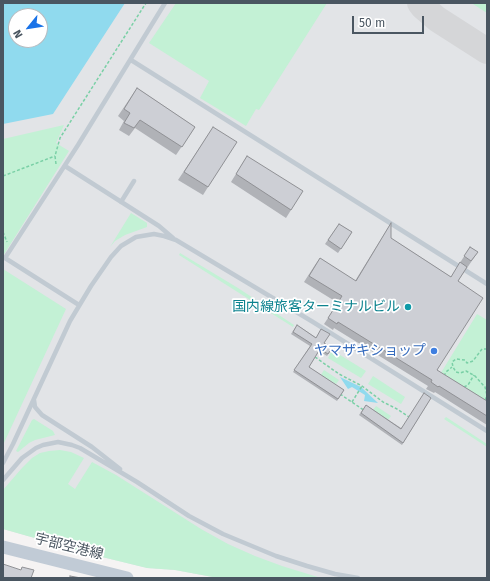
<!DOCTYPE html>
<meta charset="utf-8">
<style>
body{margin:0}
#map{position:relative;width:490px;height:581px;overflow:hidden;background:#f5f3f3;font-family:"Fira Sans",sans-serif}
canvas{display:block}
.frame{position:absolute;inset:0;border:4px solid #4a5661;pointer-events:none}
.north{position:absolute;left:8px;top:8px;width:40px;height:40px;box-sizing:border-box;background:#fff;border:1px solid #b7bbc0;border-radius:50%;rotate:240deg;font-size:11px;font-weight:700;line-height:16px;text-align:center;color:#4a5661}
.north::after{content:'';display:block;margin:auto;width:14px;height:18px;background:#1a73e8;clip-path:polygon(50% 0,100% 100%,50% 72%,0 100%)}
.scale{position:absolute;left:352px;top:16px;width:72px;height:18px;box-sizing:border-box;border:2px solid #4a5661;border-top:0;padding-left:5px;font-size:12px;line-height:14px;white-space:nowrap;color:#4a5661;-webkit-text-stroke:3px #fff;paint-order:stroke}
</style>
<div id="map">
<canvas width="490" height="581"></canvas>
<div class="frame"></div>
<div class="north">N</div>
<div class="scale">50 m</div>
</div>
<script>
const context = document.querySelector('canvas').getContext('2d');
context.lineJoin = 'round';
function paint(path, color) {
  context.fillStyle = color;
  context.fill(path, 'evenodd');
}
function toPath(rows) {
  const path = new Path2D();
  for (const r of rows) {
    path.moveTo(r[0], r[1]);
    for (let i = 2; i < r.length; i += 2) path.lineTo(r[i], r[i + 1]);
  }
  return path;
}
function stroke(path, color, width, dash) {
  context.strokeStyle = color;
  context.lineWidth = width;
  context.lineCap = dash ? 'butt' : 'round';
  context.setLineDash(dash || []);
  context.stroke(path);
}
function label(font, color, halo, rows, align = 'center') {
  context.font = font + ' "Fira Sans","Noto Sans JP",sans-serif';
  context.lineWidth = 3.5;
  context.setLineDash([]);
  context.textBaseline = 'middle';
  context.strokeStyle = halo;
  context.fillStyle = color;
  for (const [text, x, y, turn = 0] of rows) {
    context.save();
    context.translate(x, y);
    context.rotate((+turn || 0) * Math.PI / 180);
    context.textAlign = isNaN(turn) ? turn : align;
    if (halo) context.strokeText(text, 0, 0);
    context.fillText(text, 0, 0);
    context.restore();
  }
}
const airport = toPath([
 [3,3,487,3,487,578,218,578,175,570,147,568,98,556,3,529],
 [16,16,40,16,40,40,16,40]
]);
const green = toPath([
 [176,3,327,3,259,110,256,109,246,126,200,98,209,81,149,43],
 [472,3,487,3,487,13,473,4],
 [64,125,56,143,69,151,3,256,3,139],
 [131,213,147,223,147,227,125,235,115,241,110,247],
 [180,253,238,288,294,325,293,327,179,255],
 [3,269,66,309,3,445],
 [477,314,487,320,487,409,439,376],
 [332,350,366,371,361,378,328,358],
 [324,370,339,380,336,384,321,375],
 [373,376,405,397,401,404,368,384],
 [376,406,391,416,388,420,373,410],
 [446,417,487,444,487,447,444,419],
 [34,419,53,431,55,435,35,440,29,443,18,452,16,451,32,420],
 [60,450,71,452,84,458,68,484,75,489,92,462,116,475,201,529,228,544,255,556,282,566,321,578,218,578,175,570,147,568,98,556,3,529,3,490,22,468,32,458,40,453,49,451]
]);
const water = toPath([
 [3,3,125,3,53,114,3,124],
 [16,16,40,16,40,40,16,40],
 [340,377,361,387,378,403,364,401,365,395,352,387,348,389]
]);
const taxiway = toPath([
 [420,3,423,7,437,19,487,51]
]);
const path = toPath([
 [56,164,55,156,60,138,146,3],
 [3,176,55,156],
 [3,232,7,242],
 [487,349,482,349,473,361,467,363,465,360,456,359,452,362,453,367,456,372,460,373,466,371,475,376,485,387,487,395],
 [315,357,339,374,362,386,383,402,397,409,409,417],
 [444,376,446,372,452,367],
 [464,387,468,385,474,375],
 [340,394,365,411],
 [485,400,487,396],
 [352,402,362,386]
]);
const lane = toPath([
 [131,60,487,284],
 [65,166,159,226,173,238],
 [121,202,134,181],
 [79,305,5,258,78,145,165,3],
 [34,400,35,407,42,415,92,447,120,469],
 [3,463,13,444,70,321,91,286,111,257,121,246,136,237,154,234,164,236,176,240,313,322,487,431],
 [3,480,22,458,36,448,43,445,58,442,72,445,80,448,137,482,189,516,223,534,276,556,307,566,335,574,358,578]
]);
const secondary = toPath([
 [3,547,127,578]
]);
const wall = toPath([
 [137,88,195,127,176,155,135,128,129,136,119,130,124,121,118,116],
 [208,135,208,187,203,195,178,180],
 [247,156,291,210,286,218,231,182],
 [391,223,391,238,451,277,470,247,478,252,458,281,437,370,487,401,487,425,435,392,434,393,426,389,428,386,334,328,333,330,324,324,338,303,304,282,315,265,320,258,355,281],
 [339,224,352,232,338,253,325,244],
 [297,325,332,348,327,356,319,351,309,367,344,390,337,401,293,372,310,346,291,334],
 [431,398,402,445,359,415,366,405,401,428]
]);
const building = toPath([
 [137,88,195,127,182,147,140,120,134,128,124,123,130,113,124,109,137,88],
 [213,127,237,142,208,187,184,172,213,127],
 [247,156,303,191,291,210,236,174,247,156],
 [391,223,391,238,451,277,460,262,467,267,458,281,483,298,437,370,487,401,487,416,439,386,438,387,431,382,432,380,338,322,337,324,328,318,342,296,309,276,320,258,356,281,391,223],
 [339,224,352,232,341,249,328,240,339,224],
 [470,247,478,252,471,261,464,256,470,247],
 [297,325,316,338,321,329,330,334,324,343,332,348,328,354,320,349,309,367,344,390,338,399,294,370,312,344,293,332,297,325],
 [424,393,431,398,403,443,361,413,366,405,401,429,424,393],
 [3,564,21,570,22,567,34,570,31,578,3,578,3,564],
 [70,576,81,578,70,578,70,576]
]);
const markers = [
 [408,307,4,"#0f9aa8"],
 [434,351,4,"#3f7fe0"]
];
const cultureNames = [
 ["国内線旅客ターミナルビル",400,307]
];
const shopNames = [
 ["ヤマザキショップ",426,351]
];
const streetNames = [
 ["宇部空港線",69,547,14]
];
paint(airport, '#e2e4e7');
paint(green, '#c3f1d5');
paint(water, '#90daee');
stroke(taxiway, '#d5d6d8', 26);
stroke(path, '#7ad0a6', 1.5, [3, 2]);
stroke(lane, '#c1cad2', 4.5);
stroke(secondary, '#c1cbd6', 13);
paint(wall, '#b0b2b7');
paint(building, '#cdcfd5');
stroke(building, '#909195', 1);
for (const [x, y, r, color] of markers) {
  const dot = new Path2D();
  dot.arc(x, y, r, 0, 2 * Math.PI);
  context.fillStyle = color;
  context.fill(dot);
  stroke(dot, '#fff', 1.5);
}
label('14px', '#0d838f', '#fff', cultureNames, 'right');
label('14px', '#366cbe', '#fff', shopNames, 'right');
label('14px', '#4a5661', '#fff', streetNames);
</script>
